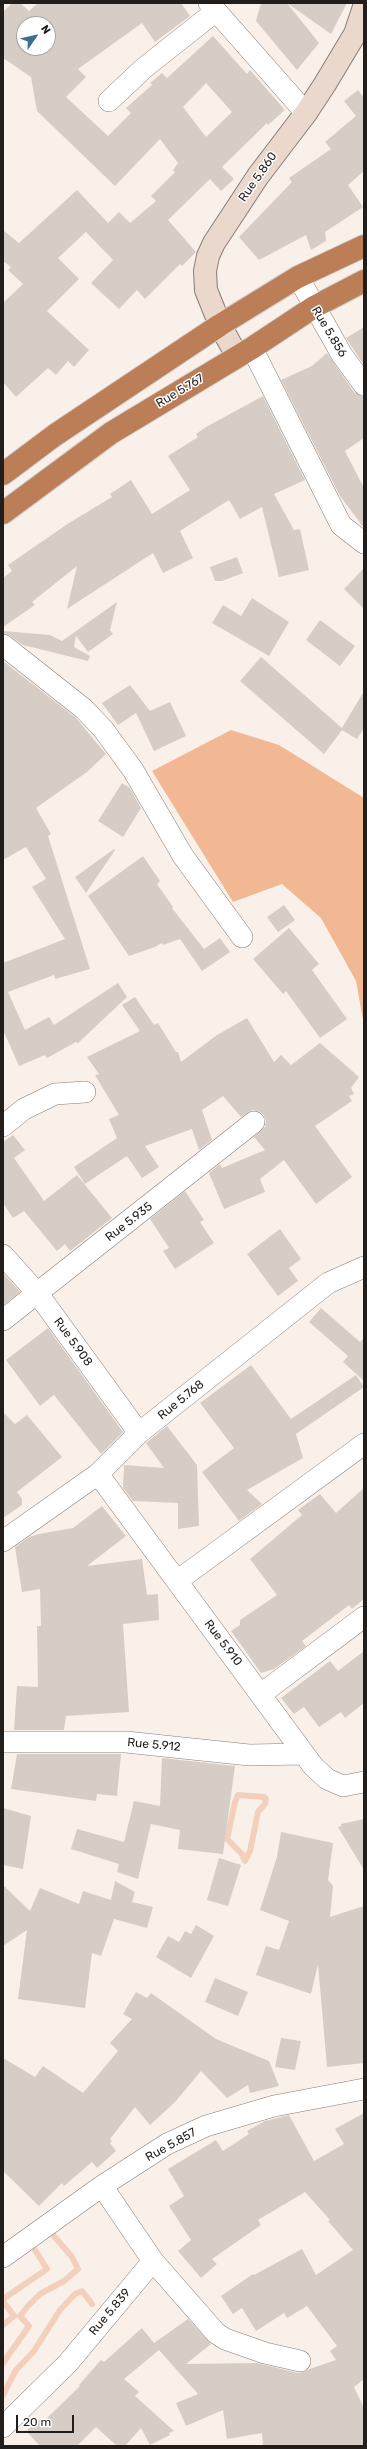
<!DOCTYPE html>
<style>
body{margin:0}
#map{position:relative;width:367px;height:2449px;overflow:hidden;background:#faf0ea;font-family:Rubik,sans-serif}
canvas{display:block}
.frame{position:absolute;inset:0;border:4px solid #221e1c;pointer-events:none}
.north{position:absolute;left:16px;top:16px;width:40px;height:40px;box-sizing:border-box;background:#fff;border:1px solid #a7a5a4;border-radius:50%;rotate:56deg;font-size:11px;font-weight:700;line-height:16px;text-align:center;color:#221e1c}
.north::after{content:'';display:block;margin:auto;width:14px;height:18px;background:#3a6f8b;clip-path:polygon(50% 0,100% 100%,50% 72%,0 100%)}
.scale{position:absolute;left:16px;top:2415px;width:58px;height:18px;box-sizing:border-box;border:2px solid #221e1c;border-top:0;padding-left:5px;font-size:12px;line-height:14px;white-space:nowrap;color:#221e1c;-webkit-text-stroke:3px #fff;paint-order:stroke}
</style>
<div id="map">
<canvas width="367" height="2449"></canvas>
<div class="frame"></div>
<div class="north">N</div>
<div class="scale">20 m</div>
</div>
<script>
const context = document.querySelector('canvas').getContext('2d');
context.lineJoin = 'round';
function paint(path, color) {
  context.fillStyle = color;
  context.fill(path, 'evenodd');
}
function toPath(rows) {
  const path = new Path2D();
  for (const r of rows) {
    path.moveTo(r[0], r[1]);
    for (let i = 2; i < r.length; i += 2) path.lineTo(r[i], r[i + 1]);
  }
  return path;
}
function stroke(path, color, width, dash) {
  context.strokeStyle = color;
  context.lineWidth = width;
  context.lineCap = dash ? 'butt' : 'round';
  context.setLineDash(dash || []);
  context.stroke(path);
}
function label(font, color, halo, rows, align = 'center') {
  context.font = font + ' Rubik,sans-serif';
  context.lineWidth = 3;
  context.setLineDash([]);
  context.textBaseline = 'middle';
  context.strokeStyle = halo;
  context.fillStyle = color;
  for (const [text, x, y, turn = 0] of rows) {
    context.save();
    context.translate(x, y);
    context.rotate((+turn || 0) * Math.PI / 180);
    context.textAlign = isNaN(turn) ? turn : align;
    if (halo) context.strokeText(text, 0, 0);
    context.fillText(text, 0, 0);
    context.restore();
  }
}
const green = toPath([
 [231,730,279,745,364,798,364,1025,356,981,321,918,282,884,233,902,152,771]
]);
const stream = toPath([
 [242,1854,227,1839,235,1802,238,1795,264,1797,266,1799,265,1804,258,1812,250,1851,245,1861,242,1855],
 [3,2299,47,2269,35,2250],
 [3,2301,14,2316,3,2325],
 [3,2363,29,2326,20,2316,28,2306,40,2294,64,2281,78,2269,72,2257,54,2236],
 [3,2395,16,2370,34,2351,60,2310,75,2294,82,2291,92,2304]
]);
const building = toPath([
 [12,3,20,3,29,11,38,3,181,3,190,16,155,42,142,23,78,69,86,77,66,97,108,136,131,113,126,108,152,85,150,83,162,73,167,78,213,36,247,74,250,70,285,110,268,125,267,123,222,167,234,179,221,191,210,179,168,220,196,252,182,266,180,264,145,299,137,290,119,309,91,283,113,260,86,232,58,258,79,279,47,311,89,350,74,367,68,361,56,375,48,368,16,397,3,382,3,303,23,284,8,270,11,267,3,261,3,230,19,243,77,190,108,223,119,212,130,223,156,201,151,196,175,172,173,170,178,163,160,139,115,186,37,111,31,77,3,58,3,12],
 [24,24,48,24,48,48,24,48],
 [206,83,232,112,206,137,183,107],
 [261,3,347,3,331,34,287,3,319,43,297,70,256,21],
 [358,90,364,98,364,171,348,185,363,207,325,232,326,241,311,250,306,235,259,260,239,237,292,182,289,178,331,149,325,142,356,116,344,101],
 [364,327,364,365,346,338],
 [327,353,354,392,364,397,364,438,345,451,364,488,364,528,340,496,281,380,312,366],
 [263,396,305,480,274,494,294,530,300,529,309,570,279,577,262,507,240,519,229,500,180,531,193,558,163,573,153,553,67,609,77,566,32,602,35,605,3,627,3,578,12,571,8,565,69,523,112,497,110,494,131,480,152,514,190,490,168,456,198,437,196,434,206,427],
 [237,557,243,573,222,581,215,581,210,567],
 [364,568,364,609,344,589],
 [252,598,289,622,269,656,212,623,223,605,241,616],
 [117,602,110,630,113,634,88,652,76,636,74,647,90,656,88,661,23,645,10,636,3,633,3,631,50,635,62,641],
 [320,620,355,646,340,666,306,640],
 [261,657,342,728,364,691,364,728,357,739,342,730,324,754,240,681],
 [3,661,76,718,106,754,87,772,36,808,51,834,48,836,90,969,55,979,54,975,8,992,25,1030,49,1017,54,1025,118,983,127,997,78,1043,76,1042,47,1058,45,1055,19,1066,3,1030,3,963,65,939,32,887,46,879,26,847,3,860],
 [130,685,150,711,170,702,186,736,154,751,136,713,118,725,102,703],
 [122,783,130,788,141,808,123,837,98,821],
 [114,849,115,850,86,893,75,877],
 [143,856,160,881,157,884,173,907,172,908,204,949,220,938,230,952,202,971,180,939,163,945,162,943,155,947,129,956,88,896],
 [284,905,295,920,278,932,267,917],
 [289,928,319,964,312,970,347,1019,320,1038,286,991,283,994,253,959],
 [135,997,154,1025,158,1023,176,1052,178,1052,181,1062,217,1035,247,1018,274,1062,281,1055,291,1065,320,1043,359,1077,351,1088,354,1094,349,1096,352,1101,315,1126,352,1177,316,1204,284,1160,260,1179,265,1192,224,1209,209,1173,220,1164,222,1168,265,1150,254,1137,265,1127,266,1121,263,1114,258,1111,252,1110,241,1117,223,1096,202,1110,212,1140,199,1150,192,1129,145,1146,159,1167,142,1178,127,1156,85,1184,74,1167,117,1138,109,1119,119,1115,95,1075,99,1074,87,1057,140,1031,122,1005],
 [13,1135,25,1150,14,1158,44,1201,77,1175,112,1218,70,1251,65,1244,57,1251,24,1211,13,1218,3,1203,3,1142],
 [185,1191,204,1220,200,1222,214,1243,175,1269,163,1251,169,1248,150,1219],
 [280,1229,301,1259,289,1268,298,1281,278,1296,247,1254],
 [3,1273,20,1292,3,1305],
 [321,1308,360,1342,364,1338,364,1381,343,1362,348,1356,309,1322],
 [48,1328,123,1432,101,1454,54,1395,40,1406,6,1360],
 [251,1365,291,1419,356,1375,364,1387,296,1434,303,1458,247,1490,262,1504,239,1521,202,1472,234,1448,200,1403],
 [3,1412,15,1424,27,1415,62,1457,17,1492,22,1499,22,1505,3,1518],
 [167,1426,197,1465,199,1526,178,1529,178,1503,133,1501,123,1488,124,1465,164,1468,146,1443],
 [364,1488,364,1599,352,1609,349,1605,302,1641,306,1646,274,1669,261,1673,231,1631,240,1625,240,1620,277,1595,250,1559,302,1515,298,1510,320,1494,336,1513],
 [102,1506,126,1536,87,1566,142,1559,147,1595,158,1594,159,1620,123,1624,129,1712,66,1716,64,1730,14,1730,17,1686,38,1687,37,1626,41,1626,40,1589,22,1592,15,1547,29,1537,39,1534,73,1528],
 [364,1651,364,1703,345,1718,341,1712,319,1727,304,1707,294,1714,281,1698,330,1661,338,1671],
 [17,1754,121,1754,117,1796,97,1794,96,1801,11,1789],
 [162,1758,235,1766,223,1854,178,1849,180,1830,151,1824,138,1879,117,1872,119,1864,71,1849,77,1829,124,1842,134,1801,160,1806],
 [3,1808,31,1816,23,1869,3,1865],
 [364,1819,364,1870,338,1827,341,1826,341,1824],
 [281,1832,333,1843,328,1880,333,1886,330,1917,364,1906,364,2063,327,2067,318,1964,311,1994,256,1975,266,1946,279,1950,289,1921,260,1910,277,1857],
 [219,1858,241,1865,228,1906,207,1900],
 [115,1881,135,1892,132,1902,153,1907,147,1928,114,1919,101,1956,92,1953,85,2008,18,1999,27,1930,3,1946,3,1885,30,1911,40,1888,79,1904,83,1891,111,1900],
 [196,1925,214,1936,191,1978,156,1957,168,1936,179,1942,185,1931,191,1934],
 [215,1978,248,1992,238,2016,205,2002],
 [136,1992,147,1998,151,1993,216,2039,269,2061,279,2086,250,2093,248,2085,227,2098,201,2071,175,2102,150,2125,135,2107,110,2139,112,2141,110,2143,116,2151,97,2168,92,2162,64,2186,62,2183,39,2206,3,2171,3,2058,35,2077,43,2066,83,2093,118,2051,110,2043,132,2019,123,2014],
 [281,2038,301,2041,295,2070,275,2067],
 [364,2113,364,2379,354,2387,364,2408,364,2446,263,2446,262,2433,227,2439,223,2410,186,2426,176,2403,198,2394,159,2350,124,2379,139,2392,135,2396,174,2431,169,2433,170,2435,150,2445,141,2428,125,2446,117,2446,96,2427,77,2446,40,2446,26,2431,40,2419,43,2422,80,2386,79,2385,101,2360,104,2362,142,2328,154,2343,188,2319,211,2344,186,2364,257,2363,298,2373,336,2360,330,2351,337,2346,307,2306,287,2318,284,2313,256,2331,242,2308,233,2314,221,2296,253,2274,254,2275,302,2249,316,2275,353,2250,328,2221,330,2220,305,2192,258,2220,261,2225,212,2259,217,2264,201,2278,178,2251,191,2240,169,2206,184,2196,168,2169,216,2140,223,2151,249,2134,247,2131,265,2121,289,2115,314,2161,344,2144,335,2129]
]);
const street = toPath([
 [209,3,306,113],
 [109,101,144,68,216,11],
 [298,277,342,355,364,385],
 [252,348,341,525,364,543],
 [3,645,84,709,103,729,133,770,183,856,242,937],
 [3,1126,24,1109,55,1094,85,1092],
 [3,1255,38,1294,139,1433],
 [3,1320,254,1122],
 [98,1474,313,1766,327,1779,343,1786,364,1782],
 [3,1541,98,1474,139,1433,328,1283,364,1267],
 [177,1581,364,1444],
 [261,1694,364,1617],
 [3,1742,126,1742,249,1755,304,1754],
 [3,2257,102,2186,167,2144,206,2126,274,2106,364,2089],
 [153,2261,216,2333,225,2339,265,2353,300,2361],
 [3,2427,68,2363,153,2261,102,2186]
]);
const secondary = toPath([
 [237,356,220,325,206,290,205,271,208,256,214,243,258,176,306,113,325,84,355,34,364,7]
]);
const highway = toPath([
 [3,474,55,435,220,325,298,277,364,246],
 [3,513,111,433,252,348,314,307,364,281]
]);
const streetNames = [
 ["Rue 5.860",258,177,-55],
 ["Rue 5.856",329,332,59],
 ["Rue 5.767",180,391,-31],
 ["Rue 5.935",129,1222,-38],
 ["Rue 5.908",73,1342,54],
 ["Rue 5.768",181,1400,-39],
 ["Rue 5.910",223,1643,53],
 ["Rue 5.912",154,1745,5],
 ["Rue 5.857",171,2145,-29],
 ["Rue 5.839",110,2312,-50]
];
paint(green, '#f2b894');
stroke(stream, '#f3d0bb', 6);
paint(building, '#d7cdc7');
stroke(street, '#867d78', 22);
stroke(secondary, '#867d78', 24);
stroke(highway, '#cececd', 24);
stroke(street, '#fff', 21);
stroke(secondary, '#ebd8cc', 22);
stroke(highway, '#bc7e56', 22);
label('12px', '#221e1c', '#fff', streetNames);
</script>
